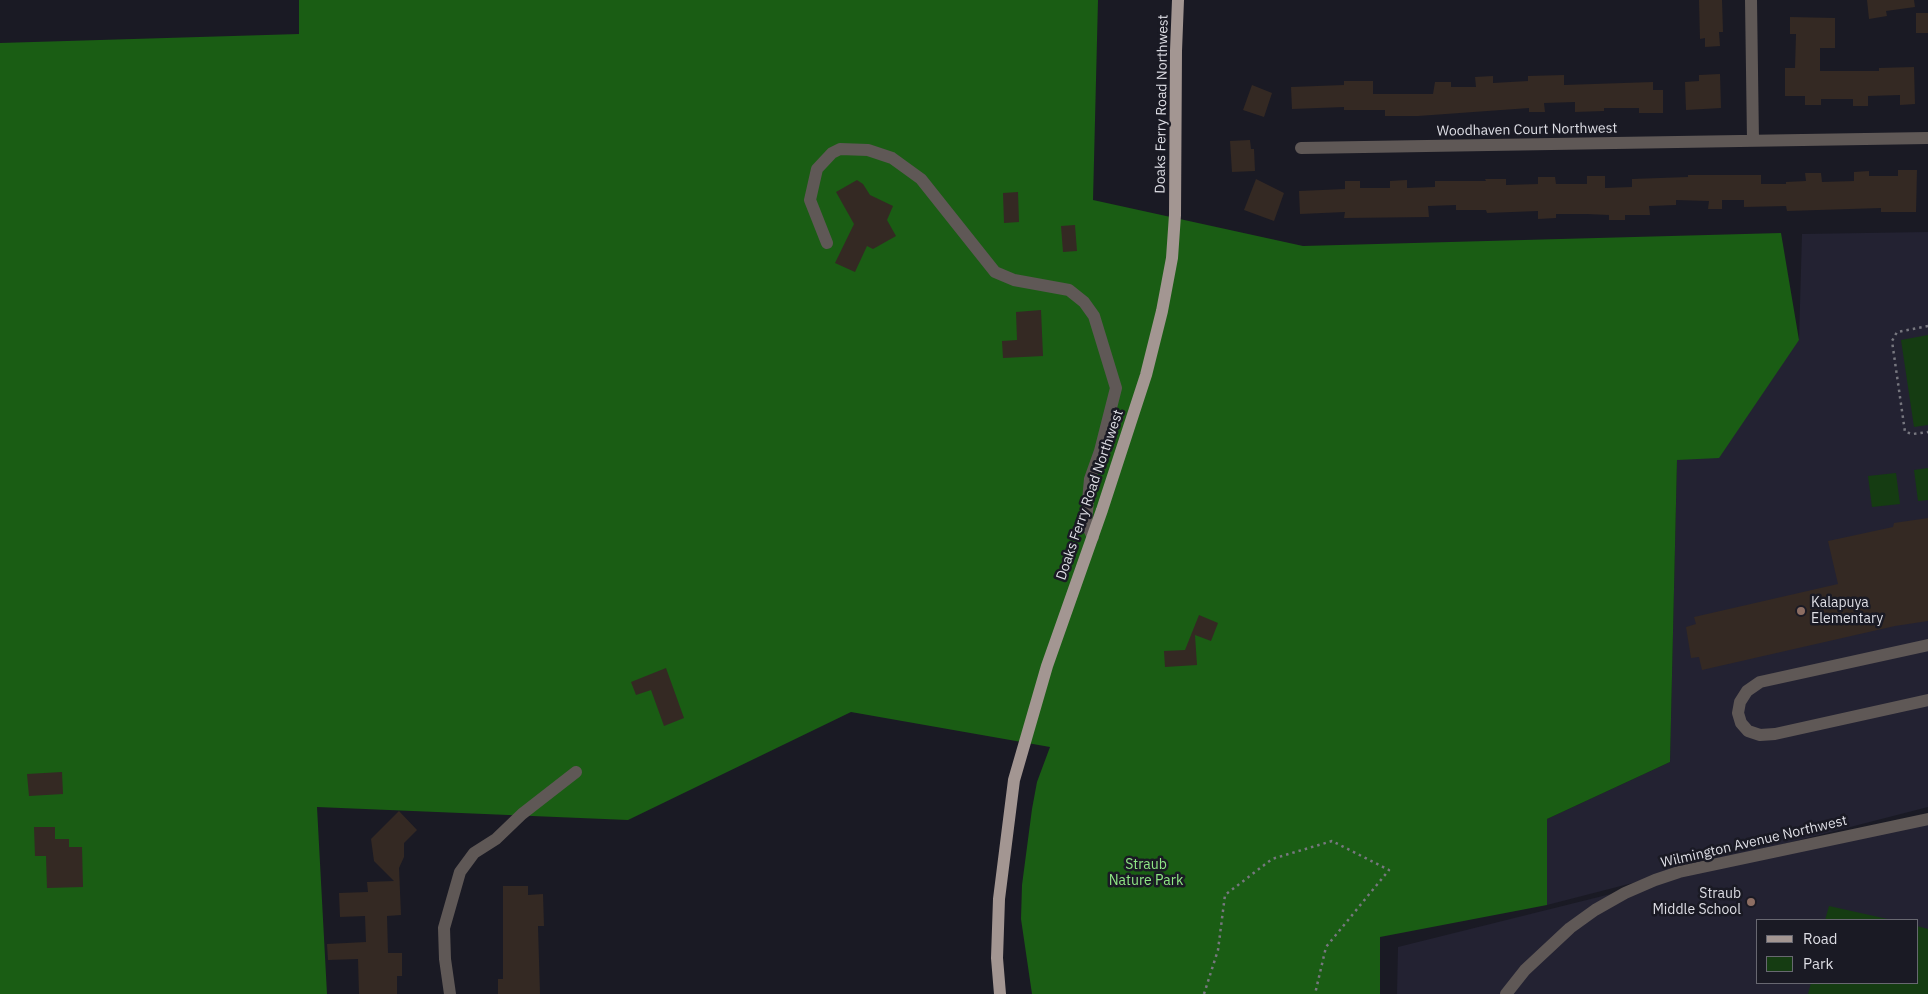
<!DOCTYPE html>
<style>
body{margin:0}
#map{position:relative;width:1928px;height:994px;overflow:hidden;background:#1a1a24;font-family:"IBM Plex Sans",sans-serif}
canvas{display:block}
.legend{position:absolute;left:1756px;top:919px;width:162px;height:65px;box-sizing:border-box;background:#1a1a24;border:1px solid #686871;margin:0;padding:6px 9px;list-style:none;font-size:15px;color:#dedee5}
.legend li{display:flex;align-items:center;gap:10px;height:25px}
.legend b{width:25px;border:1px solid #686871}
</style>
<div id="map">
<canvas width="1928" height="994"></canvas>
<ul class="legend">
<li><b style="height:6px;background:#a39692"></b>Road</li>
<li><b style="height:14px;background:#153c12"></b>Park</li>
</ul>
</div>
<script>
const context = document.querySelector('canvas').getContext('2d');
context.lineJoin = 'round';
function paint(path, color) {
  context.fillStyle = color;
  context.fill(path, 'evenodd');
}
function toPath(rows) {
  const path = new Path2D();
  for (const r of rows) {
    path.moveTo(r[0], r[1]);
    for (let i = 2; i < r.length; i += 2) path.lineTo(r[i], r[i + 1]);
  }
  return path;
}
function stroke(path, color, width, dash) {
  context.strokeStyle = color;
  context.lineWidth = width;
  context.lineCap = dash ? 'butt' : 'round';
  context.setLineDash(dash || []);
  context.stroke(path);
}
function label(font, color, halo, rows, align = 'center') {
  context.font = font + ' "IBM Plex Sans",sans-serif';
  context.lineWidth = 5;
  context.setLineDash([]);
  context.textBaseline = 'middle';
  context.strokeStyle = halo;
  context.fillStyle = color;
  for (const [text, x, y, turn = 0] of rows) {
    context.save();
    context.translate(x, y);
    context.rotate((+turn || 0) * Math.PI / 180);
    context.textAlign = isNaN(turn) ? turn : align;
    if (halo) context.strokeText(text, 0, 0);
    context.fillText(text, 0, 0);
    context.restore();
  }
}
const built = toPath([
 [1928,232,1928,807,1547,905,1547,819,1670,762,1677,459,1799,340,1802,234],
 [1928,815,1928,994,1397,994,1398,947],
 [1757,920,1917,920,1917,983,1757,983]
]);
const green = toPath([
 [1928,335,1928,425,1914,427,1901,340],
 [1928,468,1928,500,1918,501,1914,470],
 [1896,473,1900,504,1872,507,1868,476],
 [1829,906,1892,920,1825,920],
 [1917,926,1928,929,1928,994,1808,994,1811,983,1917,983]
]);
const forest = toPath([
 [299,0,1098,0,1093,200,1303,246,1781,233,1799,340,1719,458,1677,460,1670,762,1547,819,1547,905,1380,937,1380,994,1032,994,1021,919,1022,885,1032,809,1037,782,1050,747,851,712,628,820,317,807,327,994,0,994,0,43,299,34]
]);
const building = toPath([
 [1699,0,1722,0,1723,32,1719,32,1720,46,1705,47,1705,38,1700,39],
 [1867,0,1914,0,1915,7,1886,11,1887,16,1869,19],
 [1916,13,1928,13,1928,33,1916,33],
 [1790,17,1835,18,1835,48,1820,48,1820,71,1879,71,1879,68,1914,67,1915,104,1900,105,1900,95,1868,96,1868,106,1853,106,1853,99,1821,99,1821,105,1805,105,1805,96,1785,96,1785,68,1795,68,1796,34,1790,34],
 [1720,74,1721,108,1686,110,1685,82,1699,81,1699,75],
 [1564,75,1564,85,1653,82,1653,90,1663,90,1663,113,1639,113,1639,108,1604,108,1604,111,1575,112,1575,102,1544,103,1545,112,1529,112,1529,108,1418,116,1385,116,1385,110,1344,110,1344,107,1292,109,1291,87,1344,85,1344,81,1373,81,1373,94,1433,94,1435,82,1451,82,1451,87,1476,87,1475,77,1493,76,1493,83,1528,81,1528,76],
 [1252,85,1272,93,1264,117,1243,110],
 [1250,140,1251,149,1254,149,1255,171,1232,172,1230,141],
 [1898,170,1917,170,1916,212,1881,212,1881,208,1787,211,1786,206,1744,207,1744,200,1722,200,1722,209,1708,209,1709,201,1676,200,1676,205,1649,206,1650,215,1625,215,1625,220,1609,220,1609,215,1587,214,1556,214,1556,218,1538,219,1538,211,1487,213,1486,210,1456,210,1456,205,1428,206,1429,217,1344,218,1345,212,1300,214,1299,191,1345,189,1345,181,1360,181,1360,188,1390,188,1390,181,1407,180,1407,188,1435,187,1435,181,1486,181,1485,179,1506,179,1506,185,1538,184,1538,177,1555,177,1556,184,1587,184,1587,176,1605,176,1605,188,1632,187,1632,179,1688,177,1688,175,1761,175,1761,184,1786,184,1786,182,1806,181,1805,173,1821,173,1822,182,1854,181,1854,172,1869,171,1869,176,1898,176],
 [1256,179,1284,193,1274,221,1244,210],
 [857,180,863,184,870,195,893,206,887,220,896,236,873,249,867,246,855,272,835,263,854,224,836,192],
 [1018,192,1019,222,1004,223,1003,193],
 [1075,225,1077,251,1063,252,1061,226],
 [1041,310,1043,356,1003,358,1002,341,1017,340,1016,312],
 [1928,518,1928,621,1895,626,1702,670,1699,657,1691,658,1686,627,1696,624,1694,617,1838,584,1828,541,1893,527,1894,523],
 [1199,615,1218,623,1211,641,1195,635,1197,665,1165,667,1164,651,1185,650],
 [666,668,684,718,664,726,651,690,636,695,631,682],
 [62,772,63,794,29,796,27,774],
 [399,811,417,830,404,843,404,857,399,868,401,915,387,916,388,953,402,953,402,976,397,976,397,994,359,994,358,959,328,960,327,944,366,942,365,916,340,917,339,893,368,892,367,882,394,881,374,861,371,839],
 [34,827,55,827,55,839,69,839,69,847,82,847,83,887,47,888,46,856,35,856],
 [503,886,528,886,528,895,543,894,544,926,538,926,540,994,498,994,498,979,503,979]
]);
const path = toPath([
 [1928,326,1897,332,1892,341,1905,432,1913,434,1928,432],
 [1204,994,1218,950,1225,895,1272,859,1332,841,1389,870,1326,947,1315,994]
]);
const minor = toPath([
 [1751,0,1753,141],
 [1301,148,1928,138],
 [827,243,810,200,817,169,832,153,840,149,868,150,892,158,921,179,995,272,1014,280,1069,290,1084,302,1094,316,1116,388,1100,451,1090,479,1086,523,1093,537],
 [1928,645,1760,682,1747,691,1740,702,1738,713,1741,723,1748,731,1760,735,1775,734,1928,700],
 [450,994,445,959,444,928,460,872,474,853,496,839,522,814,576,772],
 [1506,994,1525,970,1570,928,1595,910,1625,893,1655,880,1679,872,1928,819]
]);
const major = toPath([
 [1000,994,997,958,999,899,1014,780,1047,666,1102,510,1146,375,1162,311,1172,258,1175,215,1176,51,1178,0]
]);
const markers = [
 [1801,611,5,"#8d6e63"],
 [1751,902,5,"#8d6e63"]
];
const streetNames = [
 ["Doaks Ferry Road Northwest",1162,104,-89],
 ["Woodhaven Court Northwest",1527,130,-1],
 ["Doaks Ferry Road Northwest",1090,495,-71],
 ["Wilmington Avenue Northwest",1754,842,-13]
];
const poiNames = [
 ["Kalapuya",1811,603],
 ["Elementary",1811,619],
 ["Straub",1741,894,"right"],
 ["Middle School",1741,910,"right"]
];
const parkNames = [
 ["Straub",1146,865],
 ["Nature Park",1146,881]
];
paint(built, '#232232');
paint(green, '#153c12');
paint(forest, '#1a5d14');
paint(building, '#342923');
stroke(path, '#77777f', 2.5, [2.5, 4]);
stroke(minor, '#5f5856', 12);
stroke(major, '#a39692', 12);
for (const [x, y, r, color] of markers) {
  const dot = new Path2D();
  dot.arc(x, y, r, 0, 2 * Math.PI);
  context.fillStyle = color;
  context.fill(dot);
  stroke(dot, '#1a1a24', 2);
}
label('14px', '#dedee5', '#1a1a24', streetNames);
label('14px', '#dedee5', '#1a1a24', poiNames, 'left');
label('14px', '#90e786', '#1a1a24', parkNames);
</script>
